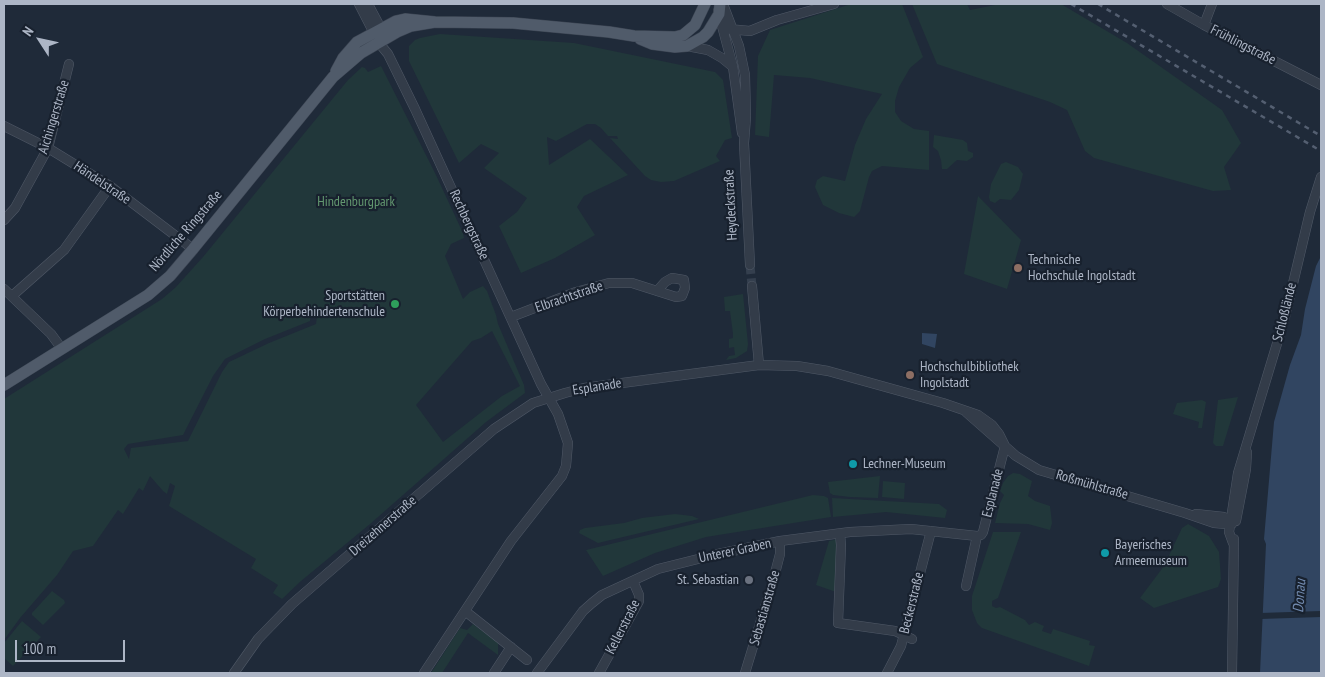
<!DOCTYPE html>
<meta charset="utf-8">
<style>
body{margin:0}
#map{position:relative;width:1325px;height:677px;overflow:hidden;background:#1f2a39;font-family:"PT Sans Narrow",sans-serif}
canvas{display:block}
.frame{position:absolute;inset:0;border:5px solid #adb6c6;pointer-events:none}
.north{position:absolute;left:15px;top:15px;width:50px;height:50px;-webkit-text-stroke:4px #18212e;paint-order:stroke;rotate:305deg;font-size:14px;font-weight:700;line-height:20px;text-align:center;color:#adb6c6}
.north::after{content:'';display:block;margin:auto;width:18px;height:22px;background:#adb6c6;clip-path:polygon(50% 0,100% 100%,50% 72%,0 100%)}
.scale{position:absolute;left:15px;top:640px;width:110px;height:22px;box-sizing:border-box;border:2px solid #adb6c6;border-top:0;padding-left:6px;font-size:15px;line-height:18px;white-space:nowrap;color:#adb6c6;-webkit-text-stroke:4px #18212e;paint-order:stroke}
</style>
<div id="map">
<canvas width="1325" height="677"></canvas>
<div class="frame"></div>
<div class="north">N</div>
<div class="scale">100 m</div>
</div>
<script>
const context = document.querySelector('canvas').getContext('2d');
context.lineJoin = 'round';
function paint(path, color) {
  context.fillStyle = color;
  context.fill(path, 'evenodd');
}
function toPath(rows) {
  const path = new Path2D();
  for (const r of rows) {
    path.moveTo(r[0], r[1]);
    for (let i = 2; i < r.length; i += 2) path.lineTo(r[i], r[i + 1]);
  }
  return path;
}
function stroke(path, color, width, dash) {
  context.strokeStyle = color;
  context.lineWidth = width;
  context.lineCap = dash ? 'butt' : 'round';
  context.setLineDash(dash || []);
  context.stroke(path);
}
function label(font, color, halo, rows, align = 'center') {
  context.font = font + ' "PT Sans Narrow",sans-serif';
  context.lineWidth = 4.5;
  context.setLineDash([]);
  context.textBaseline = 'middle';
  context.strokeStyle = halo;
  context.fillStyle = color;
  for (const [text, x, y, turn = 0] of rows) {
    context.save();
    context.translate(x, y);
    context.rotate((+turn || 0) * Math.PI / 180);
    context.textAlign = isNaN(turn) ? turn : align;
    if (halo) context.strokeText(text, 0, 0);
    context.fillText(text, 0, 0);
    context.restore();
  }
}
const green = toPath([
 [851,4,902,4,923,57,910,68,899,87,895,101,895,112,901,121,914,129,929,131,929,170,882,166,872,171,869,177,860,211,854,217,839,213,823,205,815,187,817,180,823,176,845,181,855,145,866,119,882,94,810,78,774,75,769,137,755,135,758,56,770,30],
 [912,4,967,4,970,10,1000,4,1061,4,1127,43,1222,110,1241,143,1224,167,1231,190,1213,191,1094,158,1085,151,1067,110,1050,102,937,64],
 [440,34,574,43,715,72,723,80,732,138,725,140,716,156,720,161,674,181,661,182,651,180,645,176,610,138,618,139,617,136,608,136,601,128,595,124,587,124,556,141,547,137,549,165,590,139,628,175,584,196,577,207,595,235,555,258,521,273,499,226,517,212,527,198,484,168,499,153,481,144,459,163,409,61,409,46,415,40,420,38],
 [381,66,435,173,463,233,464,238,451,244,445,256,463,299,470,292,483,286,487,291,496,315,498,324,524,385,525,393,486,422,370,524,301,581,282,599,273,593,278,585,251,568,256,559,169,506,175,486,170,483,167,494,163,491,150,476,143,491,139,488,123,514,118,510,93,546,73,551,57,575,20,618,4,640,4,399,162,299,176,287,203,257,348,80,362,67,365,68,368,72],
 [311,309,318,309,316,324,269,343,229,362,222,372,188,441,131,448,129,459,124,449,128,444,183,435,213,376,225,359,265,339,310,321],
 [492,331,520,386,502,396,443,442,416,405,472,341,481,338],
 [934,135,963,140,967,143,968,151,973,153,973,157,967,161,957,160,947,169,942,169,941,160,938,151,933,147],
 [1006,162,1018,167,1023,174,1019,190,1011,200,1000,199,995,203,990,201,989,197,991,184,1001,164],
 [978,196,1021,240,1007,289,964,274],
 [743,294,748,344,747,351,736,358,726,360,729,356,735,355,734,347,729,348,729,339,733,338,733,334,730,311,725,311,724,297],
 [1238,397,1223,446,1216,446,1213,443,1218,400],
 [1202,400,1206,402,1202,428,1198,428,1199,422,1173,414,1177,403],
 [1013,473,1020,474,1032,481,1028,496,1035,501,1050,506,1052,523,1050,530,1028,524,995,523,1000,503,1004,495,1000,491,1003,483,1008,476],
 [880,476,878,498,850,497,833,495,830,493,828,482],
 [883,481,905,483,904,499,882,497],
 [813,495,824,496,828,498,831,517,706,537,655,553,603,576,586,550],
 [832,498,939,504,947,510,945,518,886,512,833,517],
 [675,514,692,516,699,519,598,543,579,533,580,530,585,528,624,523,642,518],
 [1188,524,1209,536,1219,552,1221,579,1218,587,1154,608,1140,598,1164,566,1182,528],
 [993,532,1021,532,998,598,992,601,992,606,996,608,1000,607,1025,620,1029,625,1035,622,1044,626,1042,631,1051,634,1053,629,1090,641,1089,645,1095,646,1089,666,982,628,977,623,972,610,972,596],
 [838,539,836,592,816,585,829,541],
 [52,591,64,600,65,603,43,625,32,615,32,613],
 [22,621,41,637,13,666,4,658,4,643],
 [473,624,498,643,498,655,468,633,442,673,431,673,460,628,467,630]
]);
const water = toPath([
 [1321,256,1321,673,1260,673,1266,544,1264,539,1274,422,1290,365,1301,335,1305,309,1316,266],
 [922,333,937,334,935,348,922,344]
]);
const pier = toPath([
 [1321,611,1321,617,1260,619,1260,613]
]);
const minorTunnel = toPath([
 [750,265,752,286]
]);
const minor = toPath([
 [359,4,379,43,388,54,415,109,541,384,558,414,568,443,566,466,562,476,511,541,424,673],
 [368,4,384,34],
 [723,4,739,46,745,75,746,117,744,143,750,265],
 [1167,4,1204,25,1321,85],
 [718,11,733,67,742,133],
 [1204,25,1212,4],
 [729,29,750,31,777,20,834,4],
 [687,46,708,50,722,58,733,67],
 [4,126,48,148,110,186,193,249],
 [4,220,15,208,48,148,69,64],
 [752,286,759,365],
 [4,289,51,334,62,349],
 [12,296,64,250,110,186],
 [511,317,576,292,609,283,632,283,676,297,682,296,685,288,684,280,672,278,665,282,657,291],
 [966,412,1016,456,1039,470,1185,513,1214,523,1226,524,1237,516],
 [1196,514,1224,517,1232,524],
 [1236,521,1246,469,1247,452],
 [840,534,841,545,838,623,895,631,912,639],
 [1233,543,1229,532,1238,473,1285,317,1310,212,1321,177],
 [966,586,977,536],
 [465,611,527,660],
 [234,673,258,639,292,604,494,429,533,403,565,393,584,388,759,365,797,366,828,371,943,403,978,415,992,425,999,434,1005,446,983,532,981,535,977,536],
 [494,673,511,647],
 [537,673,583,611,592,603,602,595,658,569,718,554,780,541,850,532,911,529,977,536],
 [599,673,639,601,639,595,633,581],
 [745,673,773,581,780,554,780,541],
 [887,673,901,646,931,531],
 [1232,673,1234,539]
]);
const major = toPath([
 [640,39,652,44,675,47,687,46,703,37,708,32,719,14,720,4],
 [336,71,343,58,357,42,396,21,405,19,435,22,513,23,609,32,634,36,675,37,683,35,695,25,705,4],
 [4,385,148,295,170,276,193,249,333,77,361,53,397,32,411,26,435,22]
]);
const rail = toPath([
 [1071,4,1321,151],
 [1098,4,1321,136]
]);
const markers = [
 [1018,268,5,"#8d6e63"],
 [395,304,5,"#2e9e5b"],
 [910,375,5,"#8d6e63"],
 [853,464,5,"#0f9aa8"],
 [1105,553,5,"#0f9aa8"],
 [749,580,5,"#6b7280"]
];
const streetNames = [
 ["Frühlingstraße",1243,45,27],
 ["Aichingerstraße",54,117,-73],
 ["Händelstraße",102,183,34],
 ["Heydeckstraße",731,205,-93],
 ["Rechbergstraße",469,225,65],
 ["Nördliche Ringstraße",186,231,-49],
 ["Elbrachtstraße",569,297,-19],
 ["Schloßlände",1285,312,-76],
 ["Esplanade",597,387,-9],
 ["Roßmühlstraße",1092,485,16],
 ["Esplanade",993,493,-76],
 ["Dreizehnerstraße",383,526,-41],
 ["Unterer Graben",735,551,-12],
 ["Beckerstraße",912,603,-76],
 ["Sebastianstraße",765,608,-74],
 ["Kellerstraße",623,627,-63]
];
const parkNames = [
 ["Hindenburgpark",356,202]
];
const poiNames = [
 ["Technische",1028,260],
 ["Hochschule Ingolstadt",1028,276],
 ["Sportstätten",385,296,"right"],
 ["Körperbehindertenschule",385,312,"right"],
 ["Hochschulbibliothek",920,367],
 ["Ingolstadt",920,383],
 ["Lechner-Museum",863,464],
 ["Bayerisches",1115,545],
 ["Armeemuseum",1115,561],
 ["St. Sebastian",739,580,"right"]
];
const waterNames = [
 ["Donau",1300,596,-86]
];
paint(green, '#21373a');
paint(water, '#314561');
paint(pier, '#1f2a39');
stroke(minorTunnel, '#343f4e', 9, [9, 4.5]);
stroke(minor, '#505967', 10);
stroke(major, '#3c4553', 12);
stroke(minor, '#333c49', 9);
stroke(major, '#505b6a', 11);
stroke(rail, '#545f71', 2.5, [5, 5]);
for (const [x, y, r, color] of markers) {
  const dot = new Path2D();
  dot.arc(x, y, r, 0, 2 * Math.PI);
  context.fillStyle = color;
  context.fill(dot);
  stroke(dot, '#18212e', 2);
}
label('14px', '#adb6c6', '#18212e', streetNames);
label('14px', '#639870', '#18212e', parkNames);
label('14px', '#adb6c6', '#18212e', poiNames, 'left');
label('italic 15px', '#738cb1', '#18212e', waterNames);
</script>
